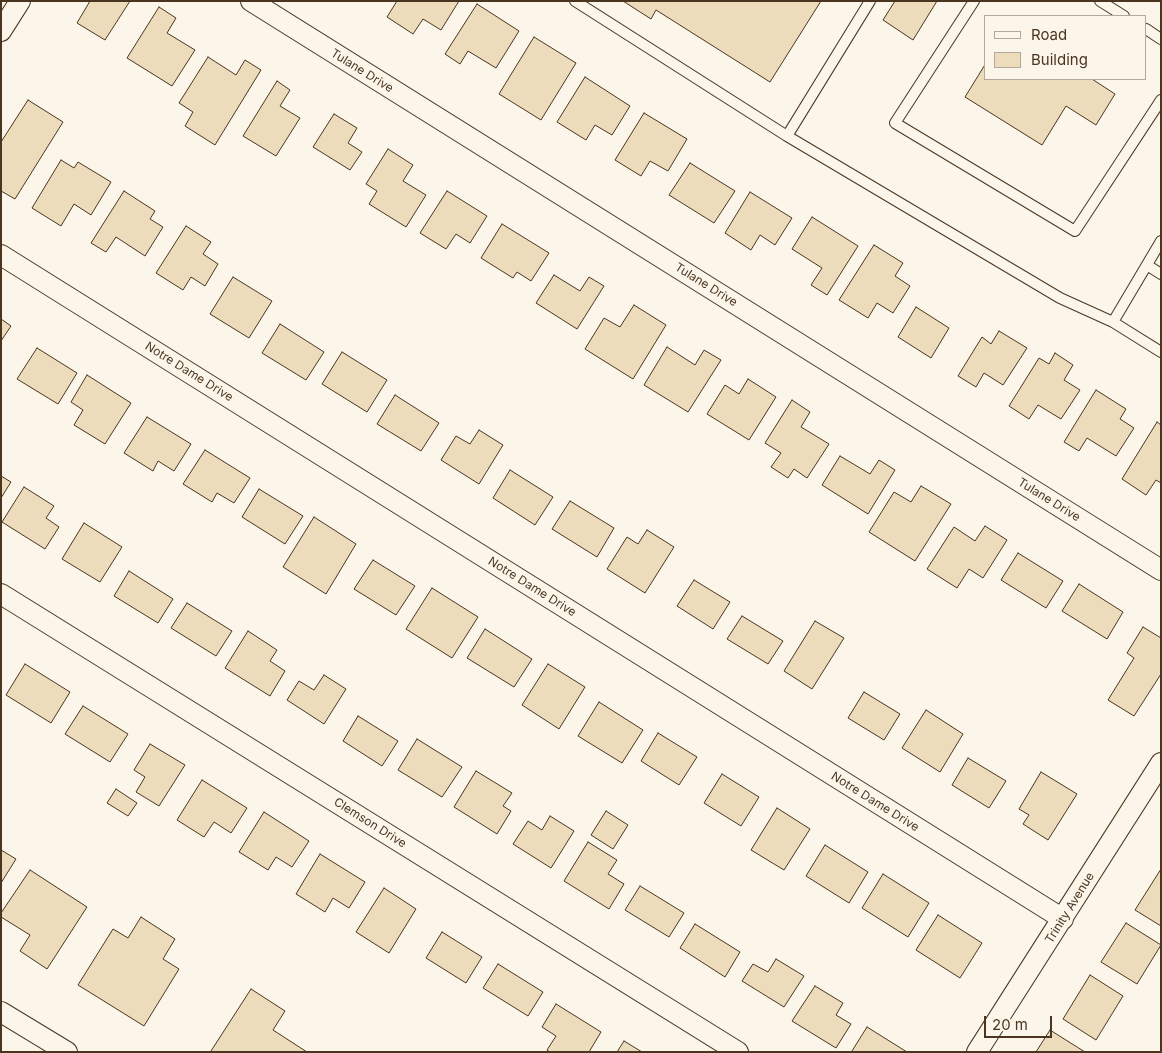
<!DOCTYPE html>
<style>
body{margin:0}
#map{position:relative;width:1162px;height:1053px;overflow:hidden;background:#fbf6e9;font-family:Inter,sans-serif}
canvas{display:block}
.frame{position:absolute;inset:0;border:2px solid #4a3520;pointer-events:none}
.legend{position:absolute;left:984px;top:15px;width:162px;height:65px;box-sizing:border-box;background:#fbf6e9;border:1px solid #b4a999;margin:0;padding:6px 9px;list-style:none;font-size:15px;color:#4a3520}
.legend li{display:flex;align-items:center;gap:10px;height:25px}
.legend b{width:25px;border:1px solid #b4a999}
.scale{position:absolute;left:984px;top:1016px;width:68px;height:22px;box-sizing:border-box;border:2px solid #4a3520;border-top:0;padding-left:6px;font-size:15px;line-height:18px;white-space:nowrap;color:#4a3520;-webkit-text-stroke:4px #fbf6e9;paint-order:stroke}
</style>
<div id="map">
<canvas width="1162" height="1053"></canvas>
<div class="frame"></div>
<ul class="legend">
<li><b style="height:6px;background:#fbf6e9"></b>Road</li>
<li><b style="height:14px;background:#ecdcbc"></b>Building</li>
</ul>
<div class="scale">20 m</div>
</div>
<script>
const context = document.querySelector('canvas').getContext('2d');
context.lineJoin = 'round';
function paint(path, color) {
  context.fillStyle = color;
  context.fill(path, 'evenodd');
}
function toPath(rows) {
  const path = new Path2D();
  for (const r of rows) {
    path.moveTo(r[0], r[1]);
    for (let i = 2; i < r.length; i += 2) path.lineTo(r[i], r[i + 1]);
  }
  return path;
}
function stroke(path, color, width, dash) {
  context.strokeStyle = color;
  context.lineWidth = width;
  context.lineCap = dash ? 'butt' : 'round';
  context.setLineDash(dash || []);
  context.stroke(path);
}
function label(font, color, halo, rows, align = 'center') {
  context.font = font + ' Inter,sans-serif';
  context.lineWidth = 4;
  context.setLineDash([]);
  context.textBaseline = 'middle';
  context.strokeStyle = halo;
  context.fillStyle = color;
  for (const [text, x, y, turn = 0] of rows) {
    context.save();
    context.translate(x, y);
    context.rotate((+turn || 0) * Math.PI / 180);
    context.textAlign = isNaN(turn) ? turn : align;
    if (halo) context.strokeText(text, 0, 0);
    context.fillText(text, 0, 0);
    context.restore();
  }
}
const building = toPath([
 [90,1,130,1,105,40,77,23,90,1],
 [397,1,459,1,441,30,423,19,413,34,387,17,397,1],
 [623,1,821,1,770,82,656,10,651,19,623,1],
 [895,1,937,1,913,40,883,20,895,1],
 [477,4,519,31,496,68,468,51,460,64,445,54,477,4],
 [159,7,176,18,167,33,195,50,172,86,127,58,159,7],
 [534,37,576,63,541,120,499,94,534,37],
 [208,57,236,75,245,60,261,70,215,145,185,126,193,112,179,103,208,57],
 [986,63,986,79,1092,79,1115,94,1096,125,1066,106,1042,145,965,97,986,63],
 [585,77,630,106,612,135,595,125,586,140,557,122,585,77],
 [277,81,290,90,280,106,300,118,276,156,243,136,277,81],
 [28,100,63,122,15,199,1,191,1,142,28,100],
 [644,113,687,139,668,171,650,161,641,176,615,160,644,113],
 [334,114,357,128,348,143,362,152,350,170,313,147,334,114],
 [388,149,413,165,403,181,426,195,406,227,369,204,377,191,366,184,388,149],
 [61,160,74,168,78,162,111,182,91,215,74,204,61,226,32,208,61,160],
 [690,163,735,191,714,223,669,195,690,163],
 [124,191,155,211,150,219,163,227,145,256,116,237,106,252,91,243,124,191],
 [447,191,487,216,470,243,456,234,446,249,420,233,447,191],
 [750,192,792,218,775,245,760,235,751,250,725,233,750,192],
 [812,217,858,246,827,295,811,285,822,268,792,249,812,217],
 [502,224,549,253,531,281,517,272,513,278,481,258,502,224],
 [186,226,211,242,203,254,218,264,205,286,191,277,183,290,156,273,186,226],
 [874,245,903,263,895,276,910,286,893,313,877,303,868,318,839,300,874,245],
 [554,275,580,291,589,277,604,286,577,329,536,303,554,275],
 [233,277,272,301,249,338,210,314,233,277],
 [634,305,666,325,633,379,585,349,604,318,620,327,634,305],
 [916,307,949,328,931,358,898,337,916,307],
 [1,319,11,326,1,341,1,319],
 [280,324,324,352,306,380,262,353,280,324],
 [999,331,1027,348,1003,385,984,373,976,387,958,376,982,337,991,344,999,331],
 [667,347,695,365,704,350,721,360,688,412,644,385,667,347],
 [37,348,77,373,58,404,17,379,37,348],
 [342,352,387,380,367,412,322,384,342,352],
 [1055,353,1073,365,1064,380,1080,390,1061,419,1038,405,1029,419,1009,406,1039,358,1049,364,1055,353],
 [87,375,131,403,105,444,74,425,83,410,71,402,87,375],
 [748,379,776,397,749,440,707,414,725,385,739,394,748,379],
 [1096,390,1126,409,1120,419,1134,428,1116,456,1087,438,1079,451,1064,442,1096,390],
 [395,395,439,423,421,451,377,424,395,395],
 [792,400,810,412,801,427,829,444,807,478,794,469,788,478,771,467,781,453,765,443,792,400],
 [147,417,191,444,174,471,158,461,153,471,124,453,147,417],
 [1157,422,1161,425,1161,483,1156,480,1146,495,1122,479,1157,422],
 [479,430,503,445,479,484,441,460,456,436,470,444,479,430],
 [205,450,250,478,234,503,217,493,212,502,183,484,205,450],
 [840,456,870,474,879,460,895,470,868,514,822,485,840,456],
 [510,470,553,497,535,525,493,498,510,470],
 [1,476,11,482,1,498,1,476],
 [921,486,951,504,915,561,869,532,894,492,911,502,921,486],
 [24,487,54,506,46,518,59,527,45,549,2,522,24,487],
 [259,489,303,516,285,544,242,517,259,489],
 [570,501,614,528,597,557,552,529,570,501],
 [314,517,356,544,326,594,283,567,314,517],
 [84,523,122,547,100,582,62,559,84,523],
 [985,526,1007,540,983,578,969,569,957,588,927,569,954,527,975,541,985,526],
 [647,530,674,547,645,593,607,569,627,537,638,544,647,530],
 [1018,553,1063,581,1046,608,1001,580,1018,553],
 [373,560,415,586,396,615,354,589,373,560],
 [129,571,173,599,158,623,114,596,129,571],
 [694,580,730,602,713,629,677,606,694,580],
 [1079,584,1123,612,1107,639,1062,611,1079,584],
 [432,588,478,617,452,658,406,629,432,588],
 [187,603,232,631,216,656,171,628,187,603],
 [742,616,783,641,768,664,727,639,742,616],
 [815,621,844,638,812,689,784,671,815,621],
 [1143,627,1161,638,1161,674,1134,716,1108,700,1134,658,1127,653,1143,627],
 [485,629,532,659,514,687,467,658,485,629],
 [248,631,277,650,270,661,285,671,270,696,225,668,248,631],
 [25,664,70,692,51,723,6,695,25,664],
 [548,664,585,687,559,729,522,705,548,664],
 [324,675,346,689,324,724,287,700,299,681,314,690,324,675],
 [864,692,900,714,884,740,848,718,864,692],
 [599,702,643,730,622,763,578,736,599,702],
 [83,706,128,734,110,762,65,734,83,706],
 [926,710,963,734,940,772,902,748,926,710],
 [358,716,398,741,382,766,343,741,358,716],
 [658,733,697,757,679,785,641,761,658,733],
 [417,739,462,767,442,797,398,770,417,739],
 [150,744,185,765,159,806,136,792,145,777,134,770,150,744],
 [968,758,1006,781,989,808,952,785,968,758],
 [476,771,512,793,503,806,511,811,497,834,454,807,476,771],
 [1041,772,1077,794,1048,840,1023,824,1029,815,1019,809,1041,772],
 [722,774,759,797,741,826,704,803,722,774],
 [202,780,247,808,231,833,214,822,204,837,177,820,202,780],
 [116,789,137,803,128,816,107,803,116,789],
 [777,808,810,829,784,870,751,850,777,808],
 [606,811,628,825,613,849,591,835,606,811],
 [264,812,309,841,292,867,276,857,268,870,239,852,264,812],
 [550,816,574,831,551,868,513,844,528,821,542,830,550,816],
 [588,842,617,860,608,874,624,884,609,909,564,881,588,842],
 [825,845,868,872,849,903,806,876,825,845],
 [1,850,16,859,1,883,1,850],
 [320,854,365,882,349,908,333,898,325,912,296,894,320,854],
 [1161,869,1161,926,1135,910,1161,869],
 [30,870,87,907,47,969,20,951,30,935,1,917,1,913,30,870],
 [883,874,929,903,908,937,862,908,883,874],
 [640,886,684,913,669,937,625,910,640,886],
 [384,888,416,909,389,953,356,932,384,888],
 [938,915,982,943,960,978,916,950,938,915],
 [141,917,175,939,163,959,179,969,144,1026,78,985,113,929,128,938,141,917],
 [1126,923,1161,945,1137,984,1101,962,1126,923],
 [695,924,740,952,725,977,680,948,695,924],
 [442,932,482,957,466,983,426,958,442,932],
 [776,959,804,976,784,1007,742,981,753,964,768,972,776,959],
 [498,964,543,992,528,1016,483,988,498,964],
 [1090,975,1123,996,1096,1040,1063,1019,1090,975],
 [815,986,843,1003,836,1015,851,1024,836,1048,792,1021,815,986],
 [251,989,285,1011,273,1030,307,1052,213,1052,211,1051,251,989],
 [556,1004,601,1032,589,1052,550,1052,547,1050,556,1036,542,1027,556,1004],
 [867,1027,907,1052,853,1052,852,1051,867,1027],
 [1050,1030,1085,1052,1036,1052,1050,1030],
 [624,1041,642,1052,617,1052,624,1041]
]);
const service = toPath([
 [575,1,787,136,870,1],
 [974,1,895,123,1075,231,1161,100],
 [1100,1,1124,16],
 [1146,29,1161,39],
 [787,136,1060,298,1113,322],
 [1161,241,1113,322,1161,352],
 [1147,265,1161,274]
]);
const minor = toPath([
 [251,1,1161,570],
 [1,31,20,1],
 [1,255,1063,919],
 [1,594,738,1052],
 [1,1012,67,1052],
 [977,1052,1161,763]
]);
const streetNames = [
 ["Tulane Drive",362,71,32],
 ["Tulane Drive",706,285,32],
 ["Notre Dame Drive",189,372,32],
 ["Tulane Drive",1049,500,32],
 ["Notre Dame Drive",532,587,32],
 ["Notre Dame Drive",875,802,32],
 ["Clemson Drive",370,823,32],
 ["Trinity Avenue",1070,908,-58]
];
paint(building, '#ecdcbc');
stroke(building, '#4a3520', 1);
stroke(service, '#4a3520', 12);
stroke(minor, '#4a3520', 22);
stroke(service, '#fbf6e9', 10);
stroke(minor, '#fbf6e9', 20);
label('12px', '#4a3520', '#fbf6e9', streetNames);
</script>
